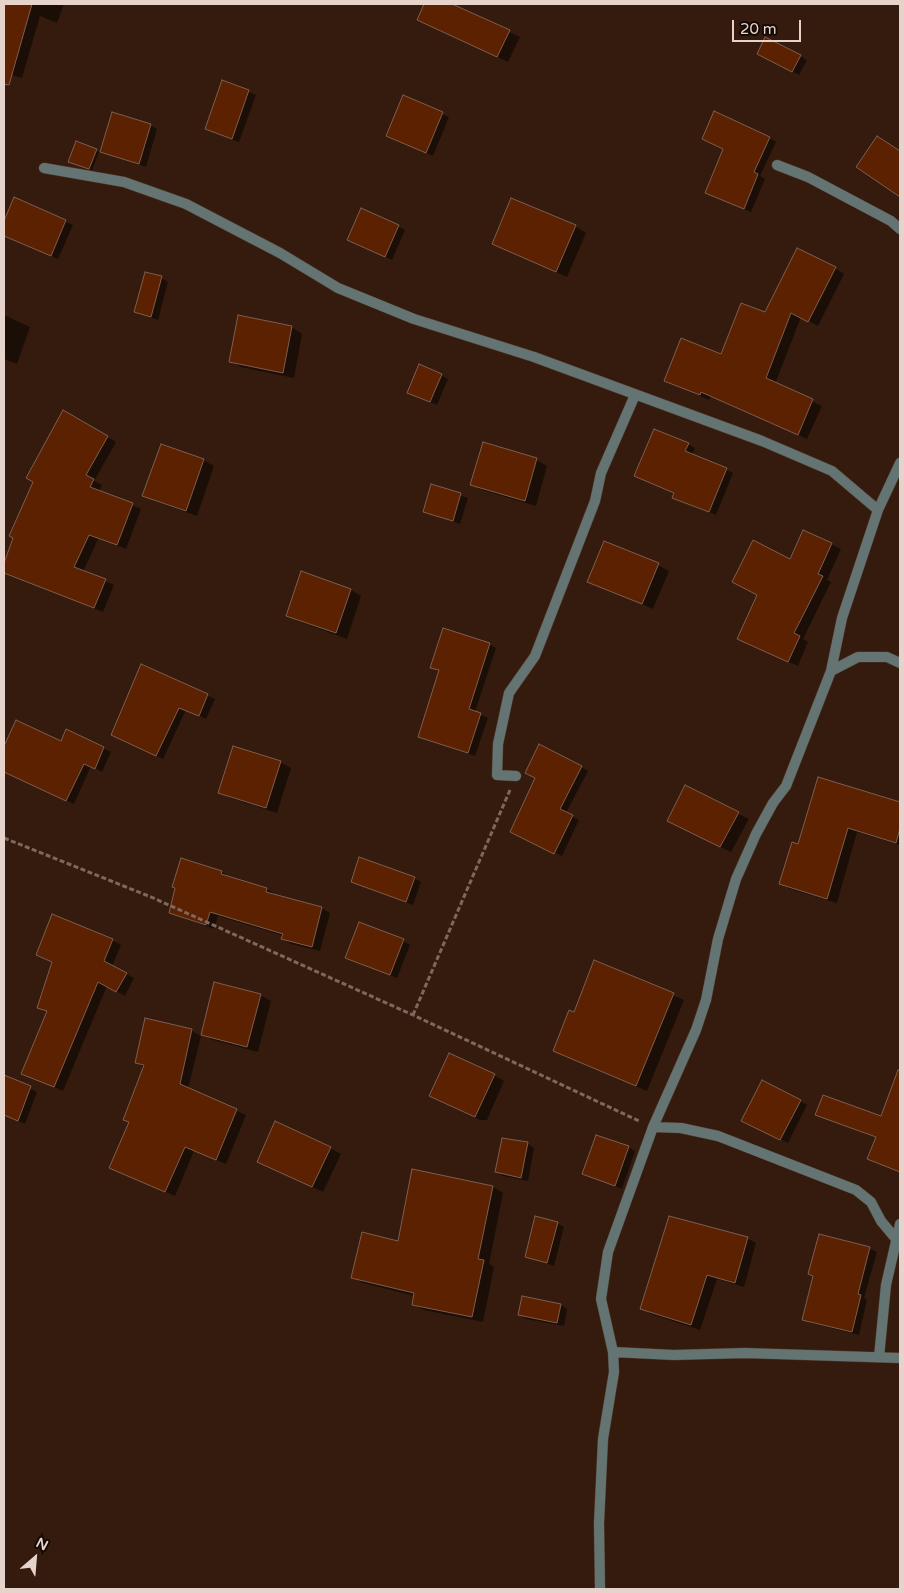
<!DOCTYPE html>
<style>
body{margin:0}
#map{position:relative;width:904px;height:1593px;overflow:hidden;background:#341b0e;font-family:"Varela Round",sans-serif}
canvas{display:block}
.frame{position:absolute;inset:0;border:5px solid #e6d4cc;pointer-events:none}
.north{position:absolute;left:10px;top:1533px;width:50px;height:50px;-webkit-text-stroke:4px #140905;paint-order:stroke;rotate:27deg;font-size:14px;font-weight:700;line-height:20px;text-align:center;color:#e6d4cc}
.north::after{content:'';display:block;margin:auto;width:18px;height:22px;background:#e6d4cc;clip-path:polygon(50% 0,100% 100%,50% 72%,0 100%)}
.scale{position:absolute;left:732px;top:20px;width:69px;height:22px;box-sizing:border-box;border:2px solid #e6d4cc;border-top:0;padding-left:6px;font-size:15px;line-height:18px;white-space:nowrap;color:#e6d4cc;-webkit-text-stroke:4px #140905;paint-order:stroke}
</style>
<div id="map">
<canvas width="904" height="1593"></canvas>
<div class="frame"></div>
<div class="north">N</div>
<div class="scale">20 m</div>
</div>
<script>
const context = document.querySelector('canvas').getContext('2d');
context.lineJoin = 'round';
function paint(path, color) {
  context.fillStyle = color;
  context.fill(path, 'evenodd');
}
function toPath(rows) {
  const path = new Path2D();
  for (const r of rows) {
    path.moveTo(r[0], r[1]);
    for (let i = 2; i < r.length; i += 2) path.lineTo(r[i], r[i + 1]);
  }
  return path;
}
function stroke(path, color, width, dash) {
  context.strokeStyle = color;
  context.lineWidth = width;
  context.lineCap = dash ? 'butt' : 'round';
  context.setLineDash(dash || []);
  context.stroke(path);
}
const shadow = toPath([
 [4,4,64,4,57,23,40,16,22,78,4,73],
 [426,4,449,4,520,37,508,62,419,19],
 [800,56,807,60,799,75,765,57],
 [223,81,256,95,239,142,206,129],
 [404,97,449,117,433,156,394,139],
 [150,125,157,129,146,167,101,151],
 [770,138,776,142,760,176,765,179,751,212,714,197],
 [96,150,99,152,92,170,73,163],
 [14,199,73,225,58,259,4,235,4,224],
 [398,226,405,230,392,260,349,240],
 [575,226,586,233,567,277,493,244],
 [835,268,844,274,818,326,801,317,775,384,822,406,807,439,711,396,709,400,665,380,722,356],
 [161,278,168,282,158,320,135,312],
 [4,315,30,327,17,364,4,359],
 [239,317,292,327,302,334,294,378,241,367,230,361],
 [441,375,448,379,437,405,416,396],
 [63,412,116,442,94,481,102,485,99,491,141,509,126,549,98,539,83,572,114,585,103,612,4,572,4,566,35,482],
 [483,444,537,460,547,466,536,506,482,490,472,484],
 [688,444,695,448,692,455,733,473,716,515,680,501,673,497,675,494,635,476],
 [203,460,214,466,197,516,154,501,144,495],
 [432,486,468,498,460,524,425,511],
 [803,531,841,549,827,580,831,582,803,639,808,642,798,666,748,644,758,595,790,560],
 [658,565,669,571,653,609,589,581],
 [302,573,351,590,361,596,347,639,298,621,287,615],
 [489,644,496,648,475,712,488,718,475,756,419,737,440,672,432,667],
 [141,666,215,699,206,719,186,710,163,759,119,738],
 [17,722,62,743,67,731,111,752,102,772,91,766,74,804,4,771,4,749],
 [280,762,291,768,277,813,230,798,219,792],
 [581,767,588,771,566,813,579,820,562,856,518,835],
 [819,779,900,804,900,845,857,832,837,903,790,889,781,884,798,845],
 [685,787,749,819,731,852,679,827],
 [222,872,230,878,267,889,275,894,275,896,321,908,330,913,320,951,291,944,283,939,284,936,218,916,214,929,170,913],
 [414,878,421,882,413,905,352,882],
 [112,940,121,945,112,966,134,978,125,996,107,986,63,1091,23,1073,48,1012,39,1007,53,962,38,955],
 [403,941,410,945,397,978,346,958],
 [594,962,684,1000,647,1091,554,1051,574,1013],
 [260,995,271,1001,258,1052,213,1040,202,1034],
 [146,1019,192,1031,201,1036,188,1089,246,1115,226,1164,194,1151,175,1196,120,1172,144,1067,136,1062],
 [900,1067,900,1172,876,1162,877,1138,817,1115,882,1118],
 [494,1075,504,1081,487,1120,480,1120,431,1096],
 [4,1077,37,1092,25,1124,4,1115],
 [800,1101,807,1105,788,1143,750,1124],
 [528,1144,534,1148,528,1181,503,1176,496,1172],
 [628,1147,635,1151,622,1189,583,1174],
 [330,1148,341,1154,323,1192,269,1167],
 [493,1187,503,1193,489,1264,494,1267,483,1322,424,1310,413,1304,415,1296,363,1283,352,1277,398,1243],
 [557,1223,564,1227,554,1266,526,1256],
 [820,1235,870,1249,877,1252,864,1298,867,1300,859,1335,811,1323,804,1319,814,1276],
 [747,1238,756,1243,744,1287,717,1279,700,1330,651,1314,642,1308],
 [561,1305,567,1309,564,1326,526,1319,520,1315]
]);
const building = toPath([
 [4,4,32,4,9,85,4,84,4,4],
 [424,4,452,4,510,30,497,57,417,20,424,4],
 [765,37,801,55,792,72,757,54,765,37],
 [222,80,249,90,232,139,205,129,222,80],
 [403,95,443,112,426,153,386,136,403,95],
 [714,111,770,137,754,172,758,174,744,209,705,193,723,149,702,139,714,111],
 [112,112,151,124,139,164,100,152,112,112],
 [877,136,900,151,900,197,856,167,877,136],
 [76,141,97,149,89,169,68,162,76,141],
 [14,197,66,220,51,256,4,236,4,221,14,197],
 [511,198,576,225,556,272,492,244,511,198],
 [361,208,399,225,385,257,347,240,361,208],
 [797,248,836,267,808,322,791,313,766,378,813,399,798,435,701,392,700,395,664,381,681,338,721,354,741,303,765,312,797,248],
 [145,272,162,276,151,317,134,312,145,272],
 [238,315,292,326,283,373,229,362,238,315],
 [419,364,442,374,430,402,407,393,419,364],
 [63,410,108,436,86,475,94,479,90,487,133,503,117,545,89,535,74,567,106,579,94,608,4,573,4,563,13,538,9,536,33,482,26,478,63,410],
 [654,429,689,443,685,451,727,468,709,512,672,498,674,493,634,476,654,429],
 [483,442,537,458,525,501,470,485,483,442],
 [161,444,204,459,186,511,142,496,161,444],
 [431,484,461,493,453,521,423,512,431,484],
 [803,530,832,543,818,574,823,576,794,633,800,636,788,662,737,639,757,595,732,582,753,540,790,559,803,530],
 [604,541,659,563,642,604,587,582,604,541],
 [301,571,351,589,336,633,286,616,301,571],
 [443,628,490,643,469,709,481,713,468,753,418,737,439,670,430,668,443,628],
 [141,664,208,694,199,716,179,708,156,756,111,735,141,664],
 [16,720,61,741,66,729,104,747,95,769,84,764,66,801,4,772,4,746,16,720],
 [539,744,582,766,560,809,573,815,554,854,510,832,535,778,525,773,539,744],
 [233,746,281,761,266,808,218,793,233,746],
 [818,777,900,802,900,828,896,843,848,828,827,899,779,884,792,842,798,844,818,777],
 [685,785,739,812,720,847,667,821,685,785],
 [359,857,415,877,406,902,351,882,359,857],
 [181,858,222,871,221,874,267,888,266,892,322,907,312,947,281,939,283,934,210,912,206,925,169,913,175,888,172,887,181,858],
 [52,914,113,939,104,961,127,973,116,992,98,982,54,1087,21,1074,47,1011,37,1008,52,962,36,955,52,914],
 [359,922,404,939,390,975,345,958,359,922],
 [594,960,674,993,636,1086,553,1051,569,1010,574,1012,594,960],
 [214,982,261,994,247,1047,201,1035,214,982],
 [145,1018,192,1029,180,1084,237,1109,216,1160,185,1147,165,1192,109,1168,129,1122,123,1120,144,1065,135,1063,145,1018],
 [449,1053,495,1074,475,1117,429,1096,449,1053],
 [898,1070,900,1070,900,1172,867,1159,876,1137,815,1115,823,1095,881,1116,898,1070],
 [4,1075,31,1086,18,1121,4,1115,4,1075],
 [762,1080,801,1100,780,1140,741,1121,762,1080],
 [275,1121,331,1147,312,1187,257,1162,275,1121],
 [596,1135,629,1146,615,1186,582,1174,596,1135],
 [502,1138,528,1142,521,1178,495,1172,502,1138],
 [412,1169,493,1186,478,1259,484,1260,472,1317,412,1305,414,1293,351,1278,362,1232,398,1241,412,1169],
 [535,1216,558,1222,547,1263,525,1257,535,1216],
 [669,1216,748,1237,735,1283,707,1275,691,1325,640,1309,669,1216],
 [819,1234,870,1247,858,1294,861,1295,852,1332,802,1320,813,1276,808,1274,819,1234],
 [522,1296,561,1304,557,1323,518,1315,522,1296]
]);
const path = toPath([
 [4,838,151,897,413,1015,639,1121],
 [413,1015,510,790]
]);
const minor = toPath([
 [777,165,808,177,891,221,900,229],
 [44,168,124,182,186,204,280,253,338,288,414,319,534,357,762,441,832,471,878,510],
 [831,671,842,618,878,510,900,463],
 [516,776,497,775,498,744,509,693,535,656,595,501,601,473,635,395],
 [653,1127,681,1128,718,1136,856,1190,871,1202,881,1221,896,1239],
 [613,1352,674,1355,745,1353,900,1358],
 [879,1357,886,1285,900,1224],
 [600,1589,599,1523,603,1439,614,1372,613,1352,601,1299,608,1252,653,1127,696,1030,706,1000,718,939,736,879,756,834,773,803,786,786,831,671,858,657,887,657,900,663]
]);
paint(shadow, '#0007');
paint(building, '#5c2100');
stroke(building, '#7d5e50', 1);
stroke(minor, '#50392c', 11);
stroke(path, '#7e685d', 3, [5, 2.5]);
stroke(minor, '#637472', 10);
</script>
